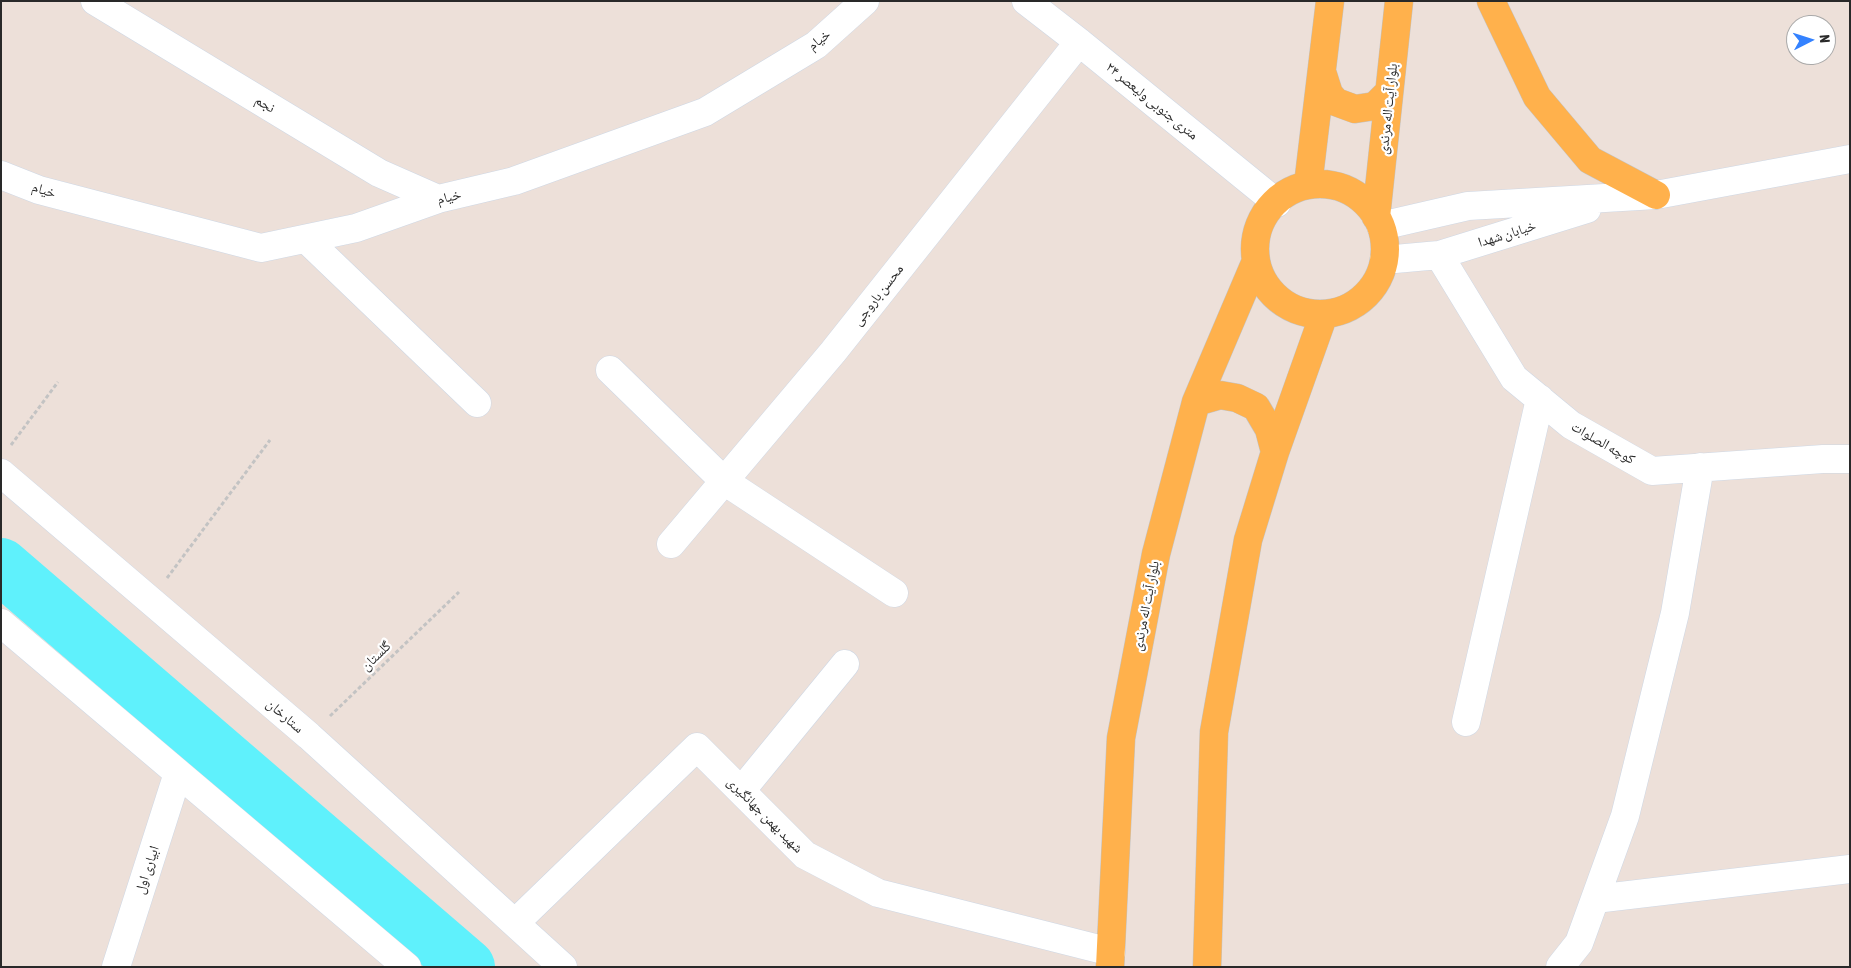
<!DOCTYPE html>
<meta charset="utf-8">
<style>
body{margin:0}
#map{position:relative;width:1851px;height:968px;overflow:hidden;background:#ede0d9;font-family:"Asap Condensed",sans-serif}
canvas{display:block}
.frame{position:absolute;inset:0;border:2px solid #292929;pointer-events:none}
.north{position:absolute;left:1786px;top:15px;width:50px;height:50px;box-sizing:border-box;background:#fff;border:1px solid #a9a9a9;border-radius:50%;rotate:85deg;font-size:14px;font-weight:700;line-height:20px;text-align:center;color:#292929}
.north::after{content:'';display:block;margin:auto;width:18px;height:22px;background:#3482ff;clip-path:polygon(50% 0,100% 100%,50% 72%,0 100%)}
</style>
<div id="map">
<canvas width="1851" height="968"></canvas>
<div class="frame"></div>
<div class="north">N</div>
</div>
<script>
const context = document.querySelector('canvas').getContext('2d');
context.lineJoin = 'round';
function toPath(rows) {
  const path = new Path2D();
  for (const r of rows) {
    if (r.length === 3) {
      path.moveTo(r[0] + r[2], r[1]);
      path.arc(r[0], r[1], r[2], 0, 2 * Math.PI);
      continue;
    }
    path.moveTo(r[0], r[1]);
    for (let i = 2; i < r.length; i += 2) path.lineTo(r[i], r[i + 1]);
  }
  return path;
}
function stroke(path, color, width, dash) {
  context.strokeStyle = color;
  context.lineWidth = width;
  context.lineCap = dash ? 'butt' : 'round';
  context.setLineDash(dash || []);
  context.stroke(path);
}
function label(font, color, halo, rows, align = 'center') {
  context.font = font + ' "Asap Condensed","Noto Naskh Arabic",sans-serif';
  context.lineWidth = 4.5;
  context.setLineDash([]);
  context.textBaseline = 'middle';
  context.strokeStyle = halo;
  context.fillStyle = color;
  for (const [text, x, y, turn = 0] of rows) {
    context.save();
    context.translate(x, y);
    context.rotate((+turn || 0) * Math.PI / 180);
    context.textAlign = isNaN(turn) ? turn : align;
    if (halo) context.strokeText(text, 0, 0);
    context.fillText(text, 0, 0);
    context.restore();
  }
}
const river = toPath([
 [1,566,467,967]
]);
const path = toPath([
 [11,445,58,382],
 [167,578,270,440],
 [330,716,459,592]
]);
const minor = toPath([
 [95,1,379,173,438,199],
 [1026,1,1079,42,1277,203],
 [1,175,39,190,261,248,356,228,438,199,514,181,705,112,816,45,865,1],
 [1381,226,1468,206,1656,195,1850,159],
 [306,239,477,403],
 [1439,255,1514,378,1571,425,1652,471,1823,459,1850,459],
 [1384,260,1439,255,1587,209],
 [610,370,724,481,894,593],
 [1,473,309,736,563,967],
 [671,544,833,352,1079,42],
 [1,623,407,967],
 [1466,722,1540,399],
 [741,791,845,664],
 [1595,899,1850,869],
 [515,923,697,747,805,855,878,893,1111,952],
 [116,967,178,773],
 [1560,967,1579,943,1625,816,1675,613,1700,467]
]);
const major = toPath([
 [1491,1,1537,97,1590,160,1656,195],
 [1323,75,1329,94,1336,102,1355,109,1375,106,1389,92],
 [1320,249,65],
 [1308,185,1330,1],
 [1376,217,1399,1],
 [1196,402,1220,395,1237,398,1256,407,1269,429,1275,452],
 [1110,967,1121,738,1156,554,1196,402,1256,261],
 [1207,967,1214,732,1248,540,1275,452,1324,314]
]);
const streetNames = [
 ["خیام",819,40,-38],
 ["۲۴ متری جنوبی ولیعصر",1152,101,39],
 ["نجم",265,104,31],
 ["بلوار آیت اله مرندی",1388,109,-84],
 ["خیام",44,190,17],
 ["خیام",449,197,-14],
 ["خیابان شهدا",1507,234,-17],
 ["محسن باروجی",878,295,-52],
 ["کوچه الصلوات",1603,443,30],
 ["بلوار آیت اله مرندی",1146,606,-79],
 ["گلستان",376,656,-44],
 ["ستارخان",285,716,41],
 ["شهید بهمن جهانگیری",765,815,45],
 ["ابیاری اول",147,870,-72]
];
stroke(river, '#5ff1fc', 56);
stroke(minor, '#ced7e4', 29);
stroke(major, '#c3c3c3', 29);
stroke(path, '#c3c3c3', 3, [4, 2.5]);
stroke(minor, '#fff', 28);
stroke(major, '#ffb14c', 28);
label('14px', '#292929', '#fff', streetNames);
</script>
